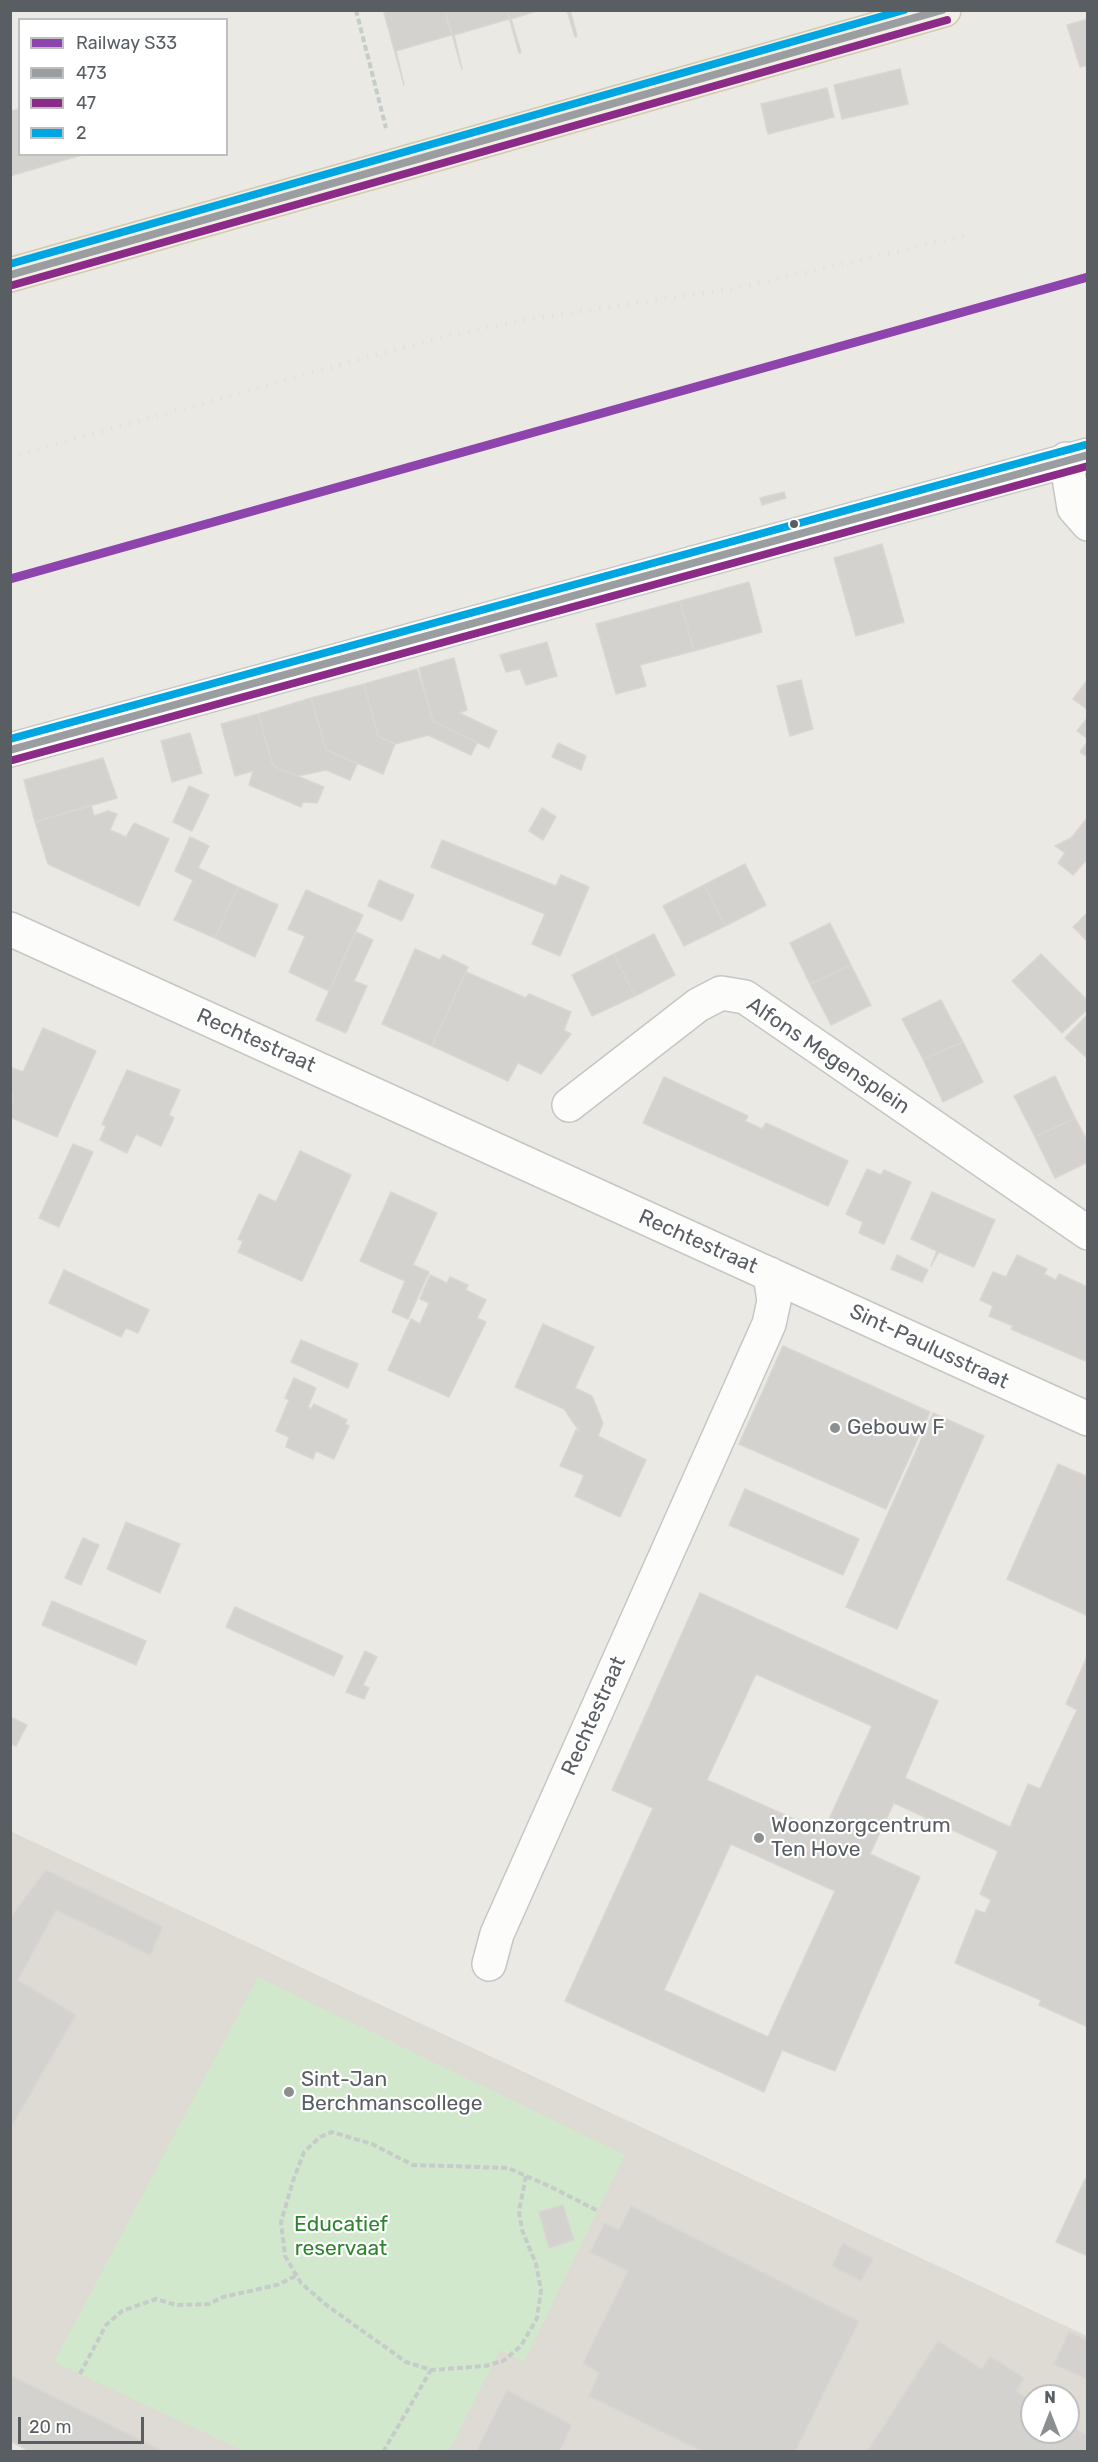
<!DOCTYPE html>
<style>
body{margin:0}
#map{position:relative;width:1098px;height:2462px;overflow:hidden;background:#eae9e3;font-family:Rubik,sans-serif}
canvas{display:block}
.frame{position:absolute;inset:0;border:12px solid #595e63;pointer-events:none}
.legend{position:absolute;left:18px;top:18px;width:210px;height:138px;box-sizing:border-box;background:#fff;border:2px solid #bdbfc1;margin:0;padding:8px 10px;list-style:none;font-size:18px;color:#595e63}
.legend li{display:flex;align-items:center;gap:12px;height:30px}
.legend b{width:30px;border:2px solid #bdbfc1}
.north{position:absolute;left:1020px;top:2384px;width:60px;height:60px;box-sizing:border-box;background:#fff;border:2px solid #bdbfc1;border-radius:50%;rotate:0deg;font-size:16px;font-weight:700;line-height:24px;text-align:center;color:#595e63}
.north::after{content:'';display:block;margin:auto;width:21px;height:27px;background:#8c8f90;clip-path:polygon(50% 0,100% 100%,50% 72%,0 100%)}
.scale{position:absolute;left:18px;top:2417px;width:126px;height:27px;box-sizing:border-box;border:3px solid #595e63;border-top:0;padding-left:8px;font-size:18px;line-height:21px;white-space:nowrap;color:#595e63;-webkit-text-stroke:4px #fff;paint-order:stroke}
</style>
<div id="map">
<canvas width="1098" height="2462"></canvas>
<div class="frame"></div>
<ul class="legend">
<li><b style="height:8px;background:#8e44ad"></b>Railway S33</li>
<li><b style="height:8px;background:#9b9ea1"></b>473</li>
<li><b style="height:8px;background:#8c2b87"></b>47</li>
<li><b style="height:8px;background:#00a6e2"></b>2</li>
</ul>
<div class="north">N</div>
<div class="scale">20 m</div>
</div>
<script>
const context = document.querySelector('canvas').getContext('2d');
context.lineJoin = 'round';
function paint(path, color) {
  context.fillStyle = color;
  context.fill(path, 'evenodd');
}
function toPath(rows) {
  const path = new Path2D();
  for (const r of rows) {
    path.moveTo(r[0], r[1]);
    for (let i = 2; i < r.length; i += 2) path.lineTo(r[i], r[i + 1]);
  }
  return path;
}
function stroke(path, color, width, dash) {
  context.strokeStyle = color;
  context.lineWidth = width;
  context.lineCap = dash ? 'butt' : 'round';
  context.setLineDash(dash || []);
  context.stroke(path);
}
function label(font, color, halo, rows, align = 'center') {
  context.font = font + ' Rubik,sans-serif';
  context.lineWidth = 4.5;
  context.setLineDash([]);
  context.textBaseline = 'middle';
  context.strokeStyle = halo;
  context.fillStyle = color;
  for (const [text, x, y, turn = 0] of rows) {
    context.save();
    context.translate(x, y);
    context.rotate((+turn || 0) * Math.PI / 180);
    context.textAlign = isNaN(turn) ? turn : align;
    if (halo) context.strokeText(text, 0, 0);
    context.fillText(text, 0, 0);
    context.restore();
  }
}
const education = toPath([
 [10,1831,1087,2336,1087,2451,30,2452,11,2442],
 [1032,2396,1068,2396,1068,2432,1032,2432]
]);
const green = toPath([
 [258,1977,625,2155,524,2362,500,2350,449,2451,244,2451,54,2362]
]);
const building = toPath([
 [392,10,445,10,451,35,396,51,404,85,384,13,392,10],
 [445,10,507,10,509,19,454,35,462,69,445,10],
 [507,10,540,10,511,19,521,52,519,53,507,10],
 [567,10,570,10,577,36,575,37,567,10],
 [1088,19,1088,65,1080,67,1067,25,1088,19],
 [900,69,908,104,842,119,834,85,900,69],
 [827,88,834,117,768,134,761,104,827,88],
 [20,109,20,154,85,154,10,176,10,111,20,109],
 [784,492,786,498,762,505,760,498,784,492],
 [882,544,904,622,856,636,834,558,882,544],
 [749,582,762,632,694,651,680,601,749,582],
 [680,601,694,651,640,665,646,686,616,694,596,624,680,601],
 [547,642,557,676,526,685,520,669,506,672,500,655,547,642],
 [454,658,467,710,459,713,497,731,489,748,433,721,419,668,454,658],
 [417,669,433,721,477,743,471,755,428,735,395,744,378,736,364,684,417,669],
 [1088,679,1088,710,1073,699,1088,679],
 [801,680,813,729,790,736,777,686,801,680],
 [364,684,378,736,395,744,383,774,326,750,311,698,364,684],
 [311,698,326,750,357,764,350,780,326,770,298,776,273,766,258,714,311,698],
 [258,714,273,766,324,787,317,803,303,802,301,807,249,785,253,771,235,776,221,724,258,714],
 [1088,717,1088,739,1077,731,1088,717],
 [190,733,202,773,172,782,161,741,190,733],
 [1088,741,1088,757,1080,752,1088,741],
 [558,743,586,756,581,770,552,757,558,743],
 [103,758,117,798,35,822,24,780,103,758],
 [189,786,209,795,192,831,173,822,189,786],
 [91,805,94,816,108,811,117,814,110,830,126,837,134,823,169,839,139,906,48,864,35,822,91,805],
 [542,808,556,817,543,840,529,831,542,808],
 [1088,817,1088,858,1073,875,1058,863,1065,853,1055,846,1071,838,1088,817],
 [190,837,209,846,198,868,238,887,215,938,174,920,193,880,175,871,190,837],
 [442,840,556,886,561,875,589,887,560,956,532,944,545,914,431,867,442,840],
 [745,864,766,905,725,926,704,885,745,864],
 [379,880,414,895,402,921,368,906,379,880],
 [704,885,725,926,684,946,663,906,704,885],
 [238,887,278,905,255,957,215,938,238,887],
 [306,890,363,915,329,991,289,972,305,936,288,929,306,890],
 [1088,912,1088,942,1073,927,1088,912],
 [830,923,851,965,810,984,790,943,830,923],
 [356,932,373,940,354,981,367,986,346,1033,316,1020,356,932],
 [654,934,675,975,635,996,614,954,654,934],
 [415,949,440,960,443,955,468,967,432,1046,382,1024,415,949],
 [614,954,635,996,592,1016,572,975,614,954],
 [1041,954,1088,1001,1088,1009,1062,1033,1012,981,1041,954],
 [851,965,871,1005,831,1025,810,984,851,965],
 [466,972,526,998,529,994,571,1012,564,1030,571,1034,541,1074,518,1063,508,1081,432,1046,466,972],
 [941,1000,963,1042,923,1059,902,1019,941,1000],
 [1088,1014,1088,1059,1065,1038,1088,1014],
 [43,1028,96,1051,57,1137,10,1117,13,1094,10,1093,10,1070,12,1068,23,1072,43,1028],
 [963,1042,983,1082,943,1102,923,1059,963,1042],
 [127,1070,180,1090,169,1115,174,1118,161,1146,136,1134,127,1153,100,1140,106,1126,102,1124,127,1070],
 [1055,1076,1075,1118,1035,1137,1014,1096,1055,1076],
 [664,1077,748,1116,745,1121,762,1129,766,1123,848,1161,828,1206,643,1123,664,1077],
 [1075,1118,1088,1142,1088,1162,1055,1178,1035,1137,1075,1118],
 [73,1144,93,1152,59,1227,39,1218,73,1144],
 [300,1151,351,1175,302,1281,238,1252,243,1241,238,1239,259,1194,276,1202,300,1151],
 [867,1169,881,1175,884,1170,911,1182,884,1244,859,1233,863,1222,846,1214,867,1169],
 [391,1192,437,1213,413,1265,429,1272,408,1319,392,1312,405,1281,360,1261,391,1192],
 [932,1192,995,1220,974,1267,939,1252,931,1266,937,1251,911,1239,932,1192],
 [897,1255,928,1270,922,1282,891,1269,897,1255],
 [1017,1255,1047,1269,1044,1274,1056,1280,1059,1274,1088,1287,1088,1362,1011,1329,1013,1326,989,1316,993,1306,980,1300,993,1272,1006,1277,1017,1255],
 [64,1270,149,1310,138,1333,126,1328,121,1337,49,1303,64,1270],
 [430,1275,447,1283,450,1277,468,1285,466,1290,486,1300,477,1318,486,1322,449,1397,388,1370,411,1319,420,1324,429,1303,420,1299,430,1275],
 [543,1324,594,1347,575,1388,592,1396,603,1423,598,1436,646,1460,620,1517,575,1496,584,1475,560,1466,576,1430,580,1432,564,1409,515,1387,543,1324],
 [301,1340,358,1364,348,1388,291,1362,301,1340],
 [783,1346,930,1412,886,1509,739,1444,783,1346],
 [294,1378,316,1388,308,1407,311,1409,314,1404,347,1420,345,1424,349,1426,334,1459,316,1451,313,1459,286,1447,289,1437,276,1431,289,1400,285,1398,294,1378],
 [933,1413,984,1436,897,1629,846,1607,933,1413],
 [1058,1464,1088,1477,1088,1616,1007,1579,1058,1464],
 [745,1489,859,1539,843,1575,729,1525,745,1489],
 [126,1522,180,1544,160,1593,107,1569,126,1522],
 [83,1538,99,1545,81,1585,65,1578,83,1538],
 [700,1593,938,1701,905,1778,1010,1827,1028,1784,1040,1789,1077,1710,1066,1704,1088,1654,1088,2027,1039,2005,1041,2000,955,1963,976,1910,985,1913,991,1900,980,1894,998,1851,894,1803,870,1854,920,1877,835,2071,782,2050,764,2092,565,2001,653,1808,612,1790,700,1593],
 [756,1674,872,1726,823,1832,707,1780,756,1674],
 [731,1844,835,1891,768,2037,664,1990,731,1844],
 [52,1601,146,1641,136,1665,42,1625,52,1601],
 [235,1607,343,1656,334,1676,226,1627,235,1607],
 [365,1651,377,1657,363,1685,369,1688,364,1699,346,1692,365,1651],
 [10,1717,27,1725,16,1746,10,1743,10,1717],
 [46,1870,163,1927,150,1955,56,1910,18,1980,76,2015,10,2129,10,1918,46,1870],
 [1085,2179,1088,2181,1088,2256,1056,2242,1085,2179],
 [563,2205,574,2240,549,2248,539,2212,563,2205],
 [631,2206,859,2321,795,2452,703,2452,589,2396,599,2373,583,2363,628,2271,590,2252,605,2223,619,2230,631,2206],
 [843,2243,873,2259,861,2281,832,2266,843,2243],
 [1069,2332,1088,2340,1088,2380,1054,2364,1069,2332],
 [938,2341,982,2369,990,2356,1024,2378,1016,2391,1032,2401,1032,2432,1068,2432,1068,2424,1088,2436,1088,2452,867,2452,938,2341],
 [10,2375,165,2452,32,2452,10,2441,10,2375],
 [507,2390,572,2425,559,2452,476,2452,507,2390]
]);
const path = toPath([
 [356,10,386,128],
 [526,2176,519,2211,522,2230,536,2264,541,2290,537,2318,521,2346,503,2361,485,2366,431,2370,406,2362,325,2304,301,2283,285,2256,281,2222,293,2181,304,2152,320,2137,332,2132,372,2144,413,2165,508,2168,526,2176,549,2186,598,2211],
 [80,2374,106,2325,122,2311,156,2299,176,2305,209,2304,223,2297,277,2285,296,2276],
 [383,2452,431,2370]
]);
const minor = toPath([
 [1066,459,1074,508,1088,524],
 [10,750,1088,455],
 [10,929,1088,1419],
 [569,1105,698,1005,721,993,745,997,1088,1233],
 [489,1964,497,1934,769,1324,774,1301,770,1274]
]);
const primary = toPath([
 [10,275,944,10]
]);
const rail = toPath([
 [10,457,441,337,524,320,737,288,968,235]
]);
const bus1 = toPath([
 [10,275,942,10],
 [10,750,1088,455]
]);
const bus2 = toPath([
 [13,285,947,20],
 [13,760,1088,466]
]);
const bus3 = toPath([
 [10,264,904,10],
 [10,739,1085,445]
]);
const rail1 = toPath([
 [10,579,1088,277]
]);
const markers = [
 [794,524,5,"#595e63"],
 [835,1428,6,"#8c8f90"],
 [759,1838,6,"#8c8f90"],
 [289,2092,6,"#8c8f90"]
];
const streetNames = [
 ["Rechtestraat",256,1041,24],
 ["Alfons Megensplein",828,1056,34],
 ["Rechtestraat",698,1242,24],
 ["Sint-Paulusstraat",929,1347,25],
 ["Rechtestraat",594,1716,-66]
];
const poiNames = [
 ["Gebouw F",847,1428],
 ["Woonzorgcentrum",771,1826],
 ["Ten Hove",771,1850],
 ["Sint-Jan",301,2080],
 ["Berchmanscollege",301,2104]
];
const parkNames = [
 ["Educatief",341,2225],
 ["reservaat",341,2249]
];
paint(education, '#dddbd3');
paint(green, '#d1e8cd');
paint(building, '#d3d2ce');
stroke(building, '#dad7d2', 1.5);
stroke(minor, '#c6c6c5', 36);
stroke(primary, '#d4c9af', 36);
stroke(path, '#c6ccc9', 4, [6, 3]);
stroke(minor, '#fcfcfb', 33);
stroke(primary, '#f2efe6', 33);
stroke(rail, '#e2e2e1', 4.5, [1.5, 8]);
stroke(bus1, '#9b9ea1', 8);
stroke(bus2, '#8c2b87', 8);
stroke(bus3, '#00a6e2', 8);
stroke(rail1, '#8e44ad', 9);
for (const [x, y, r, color] of markers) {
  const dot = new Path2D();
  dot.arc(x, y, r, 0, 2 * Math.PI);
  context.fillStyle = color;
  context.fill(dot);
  stroke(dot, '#fff', 2);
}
label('21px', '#595e63', '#fff', streetNames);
label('21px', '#595e63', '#fff', poiNames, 'left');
label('21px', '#2e842e', '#fff', parkNames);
</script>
